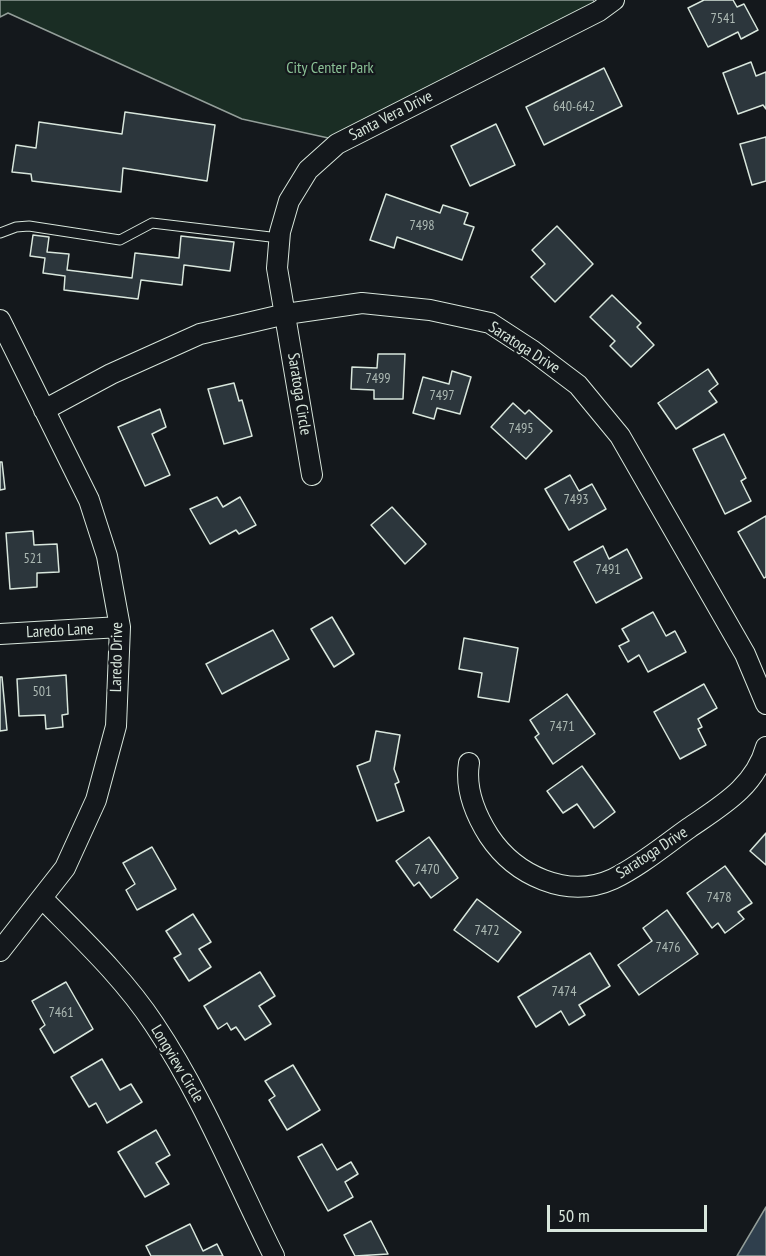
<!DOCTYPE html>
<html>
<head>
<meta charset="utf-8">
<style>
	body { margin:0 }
	#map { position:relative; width:766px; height:1256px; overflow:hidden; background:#14181c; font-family:"PT Sans Narrow",sans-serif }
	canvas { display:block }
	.scale { position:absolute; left:547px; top:1205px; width:160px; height:27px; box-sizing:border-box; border:3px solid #d8e6dc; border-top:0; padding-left:8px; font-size:18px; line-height:21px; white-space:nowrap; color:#d8e6dc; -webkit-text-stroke:4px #14181c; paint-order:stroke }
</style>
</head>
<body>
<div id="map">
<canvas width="766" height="1256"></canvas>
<div class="scale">50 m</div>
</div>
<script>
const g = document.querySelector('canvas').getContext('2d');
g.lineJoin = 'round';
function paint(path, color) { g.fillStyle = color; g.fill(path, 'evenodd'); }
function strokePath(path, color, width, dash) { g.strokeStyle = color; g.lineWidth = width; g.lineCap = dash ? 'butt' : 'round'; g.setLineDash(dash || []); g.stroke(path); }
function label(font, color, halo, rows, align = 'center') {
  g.font = font + ' "PT Sans Narrow",sans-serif'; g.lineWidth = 4.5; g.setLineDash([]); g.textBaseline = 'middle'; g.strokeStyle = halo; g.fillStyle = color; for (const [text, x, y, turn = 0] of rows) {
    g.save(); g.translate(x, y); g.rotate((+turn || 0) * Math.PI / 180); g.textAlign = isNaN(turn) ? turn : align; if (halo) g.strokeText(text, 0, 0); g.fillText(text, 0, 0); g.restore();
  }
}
const green = new Path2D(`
	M0,0H593L599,11L342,141L242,119L8,13L0,17Z`);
const water = new Path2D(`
	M766,1207V1256H737Z`);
const building = new Path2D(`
	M704,0H733L737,7L744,4L758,30L741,39L738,32L708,47L688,8Z
	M751,62L756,76L766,72V109L763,105L738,114L723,73Z
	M604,68L622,106L544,145L526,107Z
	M125,112L215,125L207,181L123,168L121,192L32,181L31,174L12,172L16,145L36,148L39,122L122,134Z
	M496,124L515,165L470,186L451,146Z
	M766,137V181L752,185L740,144Z
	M386,194L440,213L443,205L468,213L464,224L474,227L462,260L397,237L394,248L370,240Z
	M557,226L593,264L555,302L531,277L545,264L532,250Z
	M33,235L49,237L47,252L69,254L67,270L132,278L135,253L179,258L181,236L234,242L230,271L184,265L182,285L141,280L138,299L64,290L65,276L43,273L45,258L30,256Z
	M612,295L641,323L637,327L654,345L631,367L610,346L615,341L590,317Z
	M378,354H405L403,399H374V390L351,389L352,367L377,368Z
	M708,369L718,384L709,391L717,402L676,429L658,403Z
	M452,371L471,377L460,414L437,408L434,419L413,413L423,377L449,384Z
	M234,383L239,401L242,400L252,436L224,444L208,389Z
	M513,403L525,414L529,410L552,431L526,459L491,427Z
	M160,409L166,427L152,434L170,475L145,486L118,427Z
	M724,434L746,478L741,481L751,501L725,514L693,449Z
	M0,462H2L5,489L0,490Z
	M570,475L579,491L592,484L606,509L569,530L545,489Z
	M217,497L223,507L240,497L256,525L239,534L236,530L210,544L190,509Z
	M392,507L426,544L405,564L371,525Z
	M766,516V577L764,578L738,532Z
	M33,531L34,545L57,544L59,572L37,573V587L10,589L6,533Z
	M603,546L609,559L627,549L642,578L596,603L574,562Z
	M653,612L666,636L675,631L686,652L648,672L639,655L628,662L619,646L629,641L622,629Z
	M332,617L354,654L334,667L311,629Z
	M273,630L289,659L222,694L206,664Z
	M464,638L518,648L509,702L478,697L482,673L459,669Z
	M66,675L68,714L62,715L63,727L46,729L45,715L19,716L17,679Z
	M0,677H2L7,730L0,731Z
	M704,684L717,708L698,719L702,727L698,729L706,745L680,759L654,712Z
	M567,694L595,734L553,764L535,737L539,734L530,720Z
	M376,731L400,735L394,769L399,782L395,784L404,811L377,821L357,766L370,761Z
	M582,766L615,812L594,828L577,804L563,813L547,791Z
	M766,833V865L750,851Z
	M429,837L458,878L431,898L419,882L414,886L396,861Z
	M152,847L176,889L137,910L126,890L135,884L123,863Z
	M725,866L752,903L738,912L744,919L725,933L718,923L712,928L687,893Z
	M477,899L521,932L498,962L454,930Z
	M667,910L698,954L639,995L618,965L652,941L643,928Z
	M193,914L211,942L199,949L211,967L189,981L174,958L181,954L166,931Z
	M590,953L610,986L579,1005L585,1015L569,1025L561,1011L536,1027L518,997Z
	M260,972L275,996L259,1006L271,1024L245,1040L236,1027L231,1030L227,1023L218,1029L204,1006Z
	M66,982L93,1029L54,1053L40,1029L45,1025L32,1001Z
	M102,1059L120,1090L131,1084L142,1102L107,1123L96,1103L89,1107L71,1077Z
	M293,1065L320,1110L287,1130L269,1100L275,1096L265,1081Z
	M156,1130L170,1155L156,1163L169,1184L145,1197L118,1152Z
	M322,1144L337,1170L351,1162L358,1174L345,1182L353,1197L328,1211L298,1157Z
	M371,1221L388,1254L355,1256L344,1235Z
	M190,1224L203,1251L217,1244L223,1256H151L146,1246Z`);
const service = new Path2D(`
	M0,233L16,227L29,226L120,240L152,223L279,238`);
const minor = new Path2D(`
	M0,320L89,500L107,556L120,627L116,726L96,800L65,868L0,951
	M44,410L111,374L200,334L286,314L362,303L430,310L490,323L533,351L578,385L620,436L745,654L766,704
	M312,475L277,268L280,232L289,201L308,170L337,144L599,11L614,0
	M0,634L120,627
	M469,763C465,788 475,814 489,836C515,875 567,900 613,879C640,866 665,845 689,828C721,806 755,787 766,747
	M42,898C81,938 123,977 154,1024C203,1097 235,1178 274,1256`);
const numberNames = [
	["7541",723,19],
	["640-642",574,107],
	["7498",422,226],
	["7499",378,379],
	["7497",442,396],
	["7495",521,429],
	["7493",576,500],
	["521",33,559],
	["7491",608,570],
	["501",42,692],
	["7471",562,727],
	["7470",427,870],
	["7478",719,898],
	["7472",487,931],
	["7476",668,948],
	["7474",564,992],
	["7461",61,1013]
];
const parkNames = [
	["City Center Park",330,68]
];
const streetNames = [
	["Santa Vera Drive",391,116,-27],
	["Saratoga Drive",524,348,33],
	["Saratoga Circle",299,394,81],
	["Laredo Lane",60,631,-3],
	["Laredo Drive",117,657,-89],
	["Saratoga Drive",652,853,-33],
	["Longview Circle",177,1064,59]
];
paint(green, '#1a2d24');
strokePath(green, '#939e99', 1.5);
paint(water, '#2f3f4d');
strokePath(water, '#939e99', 1.5);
paint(building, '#2c363c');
strokePath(building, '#d8e6dc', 1.5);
strokePath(service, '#d8e6dc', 11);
strokePath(minor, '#d8e6dc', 22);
strokePath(service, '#14181c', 9);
strokePath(minor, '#14181c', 20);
label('14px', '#adbab4', null, numberNames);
label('16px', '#8ac095', '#14181c', parkNames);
label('16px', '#d8e6dc', '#14181c', streetNames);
</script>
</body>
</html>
